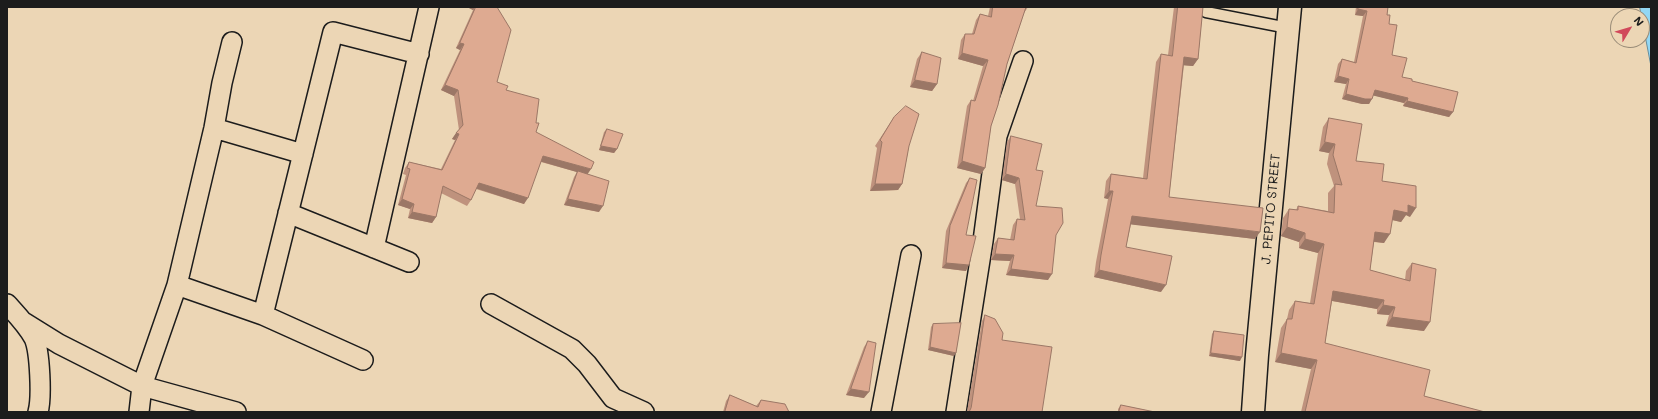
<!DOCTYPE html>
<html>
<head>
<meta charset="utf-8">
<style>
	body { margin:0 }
	#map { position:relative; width:1658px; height:419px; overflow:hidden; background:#ecd6b5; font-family:Mali,sans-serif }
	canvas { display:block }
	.frame { position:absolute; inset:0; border:8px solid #1c1c1c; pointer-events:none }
	.north { position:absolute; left:1610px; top:8px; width:40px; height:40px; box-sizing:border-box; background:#ecd6b5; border:1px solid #998c78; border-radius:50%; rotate:52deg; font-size:11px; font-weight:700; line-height:16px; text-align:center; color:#1c1c1c }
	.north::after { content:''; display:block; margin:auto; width:14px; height:18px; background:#d1495b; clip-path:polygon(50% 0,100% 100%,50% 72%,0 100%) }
</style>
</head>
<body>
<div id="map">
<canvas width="1658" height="419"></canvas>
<div class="frame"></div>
<div class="north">N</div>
</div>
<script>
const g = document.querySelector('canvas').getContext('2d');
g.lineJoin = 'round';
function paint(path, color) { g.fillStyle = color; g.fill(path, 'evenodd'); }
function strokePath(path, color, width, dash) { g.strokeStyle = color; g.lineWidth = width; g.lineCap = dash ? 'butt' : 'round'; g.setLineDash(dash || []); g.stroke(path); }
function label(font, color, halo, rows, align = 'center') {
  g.font = font + ' Mali,sans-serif'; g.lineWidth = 3; g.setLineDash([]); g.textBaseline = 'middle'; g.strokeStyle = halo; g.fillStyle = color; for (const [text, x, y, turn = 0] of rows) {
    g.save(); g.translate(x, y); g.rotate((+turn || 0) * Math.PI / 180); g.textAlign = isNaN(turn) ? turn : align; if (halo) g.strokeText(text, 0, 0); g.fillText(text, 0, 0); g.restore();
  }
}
const water = new Path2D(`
	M1640,7H1651V66Z`);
const lane = new Path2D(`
	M1206,12L1288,28`);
const street = new Path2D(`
	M214,128L303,154
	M288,213L409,262
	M374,248L429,7
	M177,285L263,315L363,360
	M7,304C17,315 27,325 34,338C40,351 42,398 38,412
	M491,304L572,349L587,364L613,398L644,412
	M263,315L333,32L419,54
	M22,321L59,344L142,386L236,412
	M139,412L142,386L177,285L214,128L222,83L232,42
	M881,412L911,255
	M956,412L983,241L997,136L1023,61`);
const secondary = new Path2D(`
	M1253,412L1257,355L1290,7`);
const wall = new Path2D(`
	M467,7H497V82L506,90L536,123V132L587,174L599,212L564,205L574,177L577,172L541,162L524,204L476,189L471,200L467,206L441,193L436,217L432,223L408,218L410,209L398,205L406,175L403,174L405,168L409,162L441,169L455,140L452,139L459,130L454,96L441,90L460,50L456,48L473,10Z
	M990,7H1028L1024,13L1007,64L991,126L985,168L981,174L957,168L967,106L971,100L973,101L983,66L958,59L961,40L965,34H972L976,20L980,14L988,16Z
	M1174,7H1203L1198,59L1193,66L1184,65L1169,197L1255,239L1131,224L1126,247L1161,292L1094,277L1096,262L1108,199L1104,198L1106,181L1111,174L1143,178L1156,62L1161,54L1168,55Z
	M1356,7H1388L1387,15L1392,55L1402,77L1412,81L1453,112L1449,117L1403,106L1404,103L1373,95L1369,104H1362L1342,99L1346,84L1334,82L1338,64L1342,59L1354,62L1363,16L1355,15Z
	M922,52L937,84L932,91L910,87L917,59Z
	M894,117L909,146L902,184L898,190L870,191L877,148L875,146Z
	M1329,118L1356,161L1382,181L1410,217L1406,215L1401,222L1392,220L1384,243L1374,242L1370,270L1405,280L1406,271L1412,263L1424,331L1386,326L1389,315L1377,314V309L1332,301L1325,343L1424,396L1485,412H1301L1311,369L1275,362L1281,328L1287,319L1289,310L1295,301L1310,303L1318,253L1299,248V242L1281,236L1283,218L1289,209L1296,210L1298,206L1328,211V193L1334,186L1327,164L1329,153L1319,151L1323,127Z
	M607,129L617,149L614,153L599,150L604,132Z
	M1011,136L1036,170V206L1056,235L1048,280L1006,275L1010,261L991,260L994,244L998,238L1010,240L1013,225L1017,219H1020L1015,184L1002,180L1007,142Z
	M970,178L966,235V271L942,268L946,231L966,183Z
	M985,315L1002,340L1042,412H967L982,321Z
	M933,324L954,356L928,350L931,327Z
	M1214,331L1240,361L1209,356L1212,334Z
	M868,341L864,398L846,395L864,347Z
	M730,395L756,406L761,400L789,412H723L726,401Z
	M1121,405L1155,412H1118V409Z`);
const shadedWall = new Path2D(`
	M467,7H475L473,10Z
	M1358,9L1367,11L1363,16L1355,15Z
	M460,43L464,44L460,50L456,48Z
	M962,53L988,60L983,66L958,59Z
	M1184,57L1198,59L1193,66L1179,65Z
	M1338,76L1349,79L1346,84L1334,82Z
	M915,80L937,84L932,91L910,87Z
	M445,85L458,90L454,96L441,90Z
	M1375,90L1408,98L1404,103L1371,95Z
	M1346,94L1372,99L1369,104H1362L1342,99Z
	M1407,101L1453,112L1449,117L1403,106Z
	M456,133L459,134L455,140L452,139Z
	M1325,142L1335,144L1329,153L1319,151Z
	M601,146L617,149L614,153L599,150Z
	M543,156L591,169L587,175L539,161Z
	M962,161L985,168L981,174L957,168Z
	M1006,174L1019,178L1015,184L1002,180Z
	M479,183L528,198L524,204L475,188Z
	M875,184H902L898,190L870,191Z
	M1109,191H1113L1108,199L1104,198Z
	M402,199L414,204L410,209L398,205Z
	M568,199L603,206L599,212L564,205Z
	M1408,205L1416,208L1410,217L1406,215L1401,222L1388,219L1394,210Z
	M412,212L436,217L432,223L408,218Z
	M1132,216L1260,232L1255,239L1127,224Z
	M1287,227L1305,233L1299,242L1281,236Z
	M1375,232L1390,234L1384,243L1369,241Z
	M1305,239L1324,244L1318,253L1299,248Z
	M995,254L1014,255L1010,261L991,260Z
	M946,263L969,265L966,271L942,268Z
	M1011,269L1052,274L1048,280L1006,275Z
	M1099,270L1166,285L1161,292L1094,277Z
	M1333,291L1384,300L1377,309L1327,300Z
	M1383,305L1395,307L1389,315L1377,314Z
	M1392,317L1430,322L1424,331L1386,326Z
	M930,347L956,353L954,356L928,350Z
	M1211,353L1242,357L1240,361L1209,356Z
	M1281,353L1317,360L1311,369L1275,362Z
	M851,389L869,392L864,398L846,395Z`);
const building = new Path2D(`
	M476,7H497L511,30L497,82L508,86L506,90L539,99L536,123H539L536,132L594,162L591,169L543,156L528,198L479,183L471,200L443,186L436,217L412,212L414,204L402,199L410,169L407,168L409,162L442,170L459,134L456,133L463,125L458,90L445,85L464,44L460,43Z
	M993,7H1026L1007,64L998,105L991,126L985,168L962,161L971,100L975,101L988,60L962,53L965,34H974L980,14L991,17Z
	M1178,7H1203L1198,59L1184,57L1169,197L1263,208L1260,232L1132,216L1126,247L1172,256L1166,285L1099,270L1101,255L1113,191H1109L1111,174L1147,179L1161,54L1172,56Z
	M1359,7H1388L1387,15H1390L1389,24L1397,25L1392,55L1407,58L1402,77L1412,79V81L1458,92L1453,112L1407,101L1408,98L1375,90L1372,99H1365L1346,94L1349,79L1338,76L1342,59L1356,63L1367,11L1358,9Z
	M922,52L941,58L937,84L915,80Z
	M906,106L919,114L909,146L902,184H875L882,142L880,140L894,117Z
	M1329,118L1362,124L1356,161L1384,164L1382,181L1416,186V208L1408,205V213L1394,210L1390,234L1375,232L1370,270L1410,281L1412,263L1436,269L1430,322L1392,317L1395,307L1383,305L1384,300L1333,291L1325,343L1430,370L1424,396L1485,412H1305L1317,360L1281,353L1287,319H1292L1295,301L1314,304L1324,244L1305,239V233L1287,227L1289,209L1298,210V206L1334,213L1335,184L1342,185L1333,155L1335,144L1325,142Z
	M607,129L623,134L617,149L601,146Z
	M1011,136L1042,144L1036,170L1043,171L1036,206L1062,208L1063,223L1056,235L1052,274L1011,269L1014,255L995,254L998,238L1014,240L1017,219L1025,220L1019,178L1006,174Z
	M578,171L609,181L603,206L568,199Z
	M970,178L977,180L966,235L976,236L969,265L946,263L950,226Z
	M985,315L995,319L1003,333L1002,340L1052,347L1042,412H969L971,408Z
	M961,323L956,353L930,347L933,324Z
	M1214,331L1244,335L1242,357L1211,353Z
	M868,341L876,343L869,392L851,389Z
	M730,395L758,407L761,400L785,404L789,412H725Z
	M1121,405L1155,412H1119Z`);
const streetNames = [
	["J. PEPITO STREET",1271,209,-85]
];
paint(water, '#92d7f4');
strokePath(water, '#638c9e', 1);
strokePath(lane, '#1c1c1c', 13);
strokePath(street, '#1c1c1c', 22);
strokePath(secondary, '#1c1c1c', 25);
strokePath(lane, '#ecd6b5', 10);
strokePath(street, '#ecd6b5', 19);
strokePath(secondary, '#ecd6b5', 22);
paint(wall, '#bf927d');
paint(shadedWall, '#9b7766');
paint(building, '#deaa91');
strokePath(building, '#9b7766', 1);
label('13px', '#1c1c1c', '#ecd6b5', streetNames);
</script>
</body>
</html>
